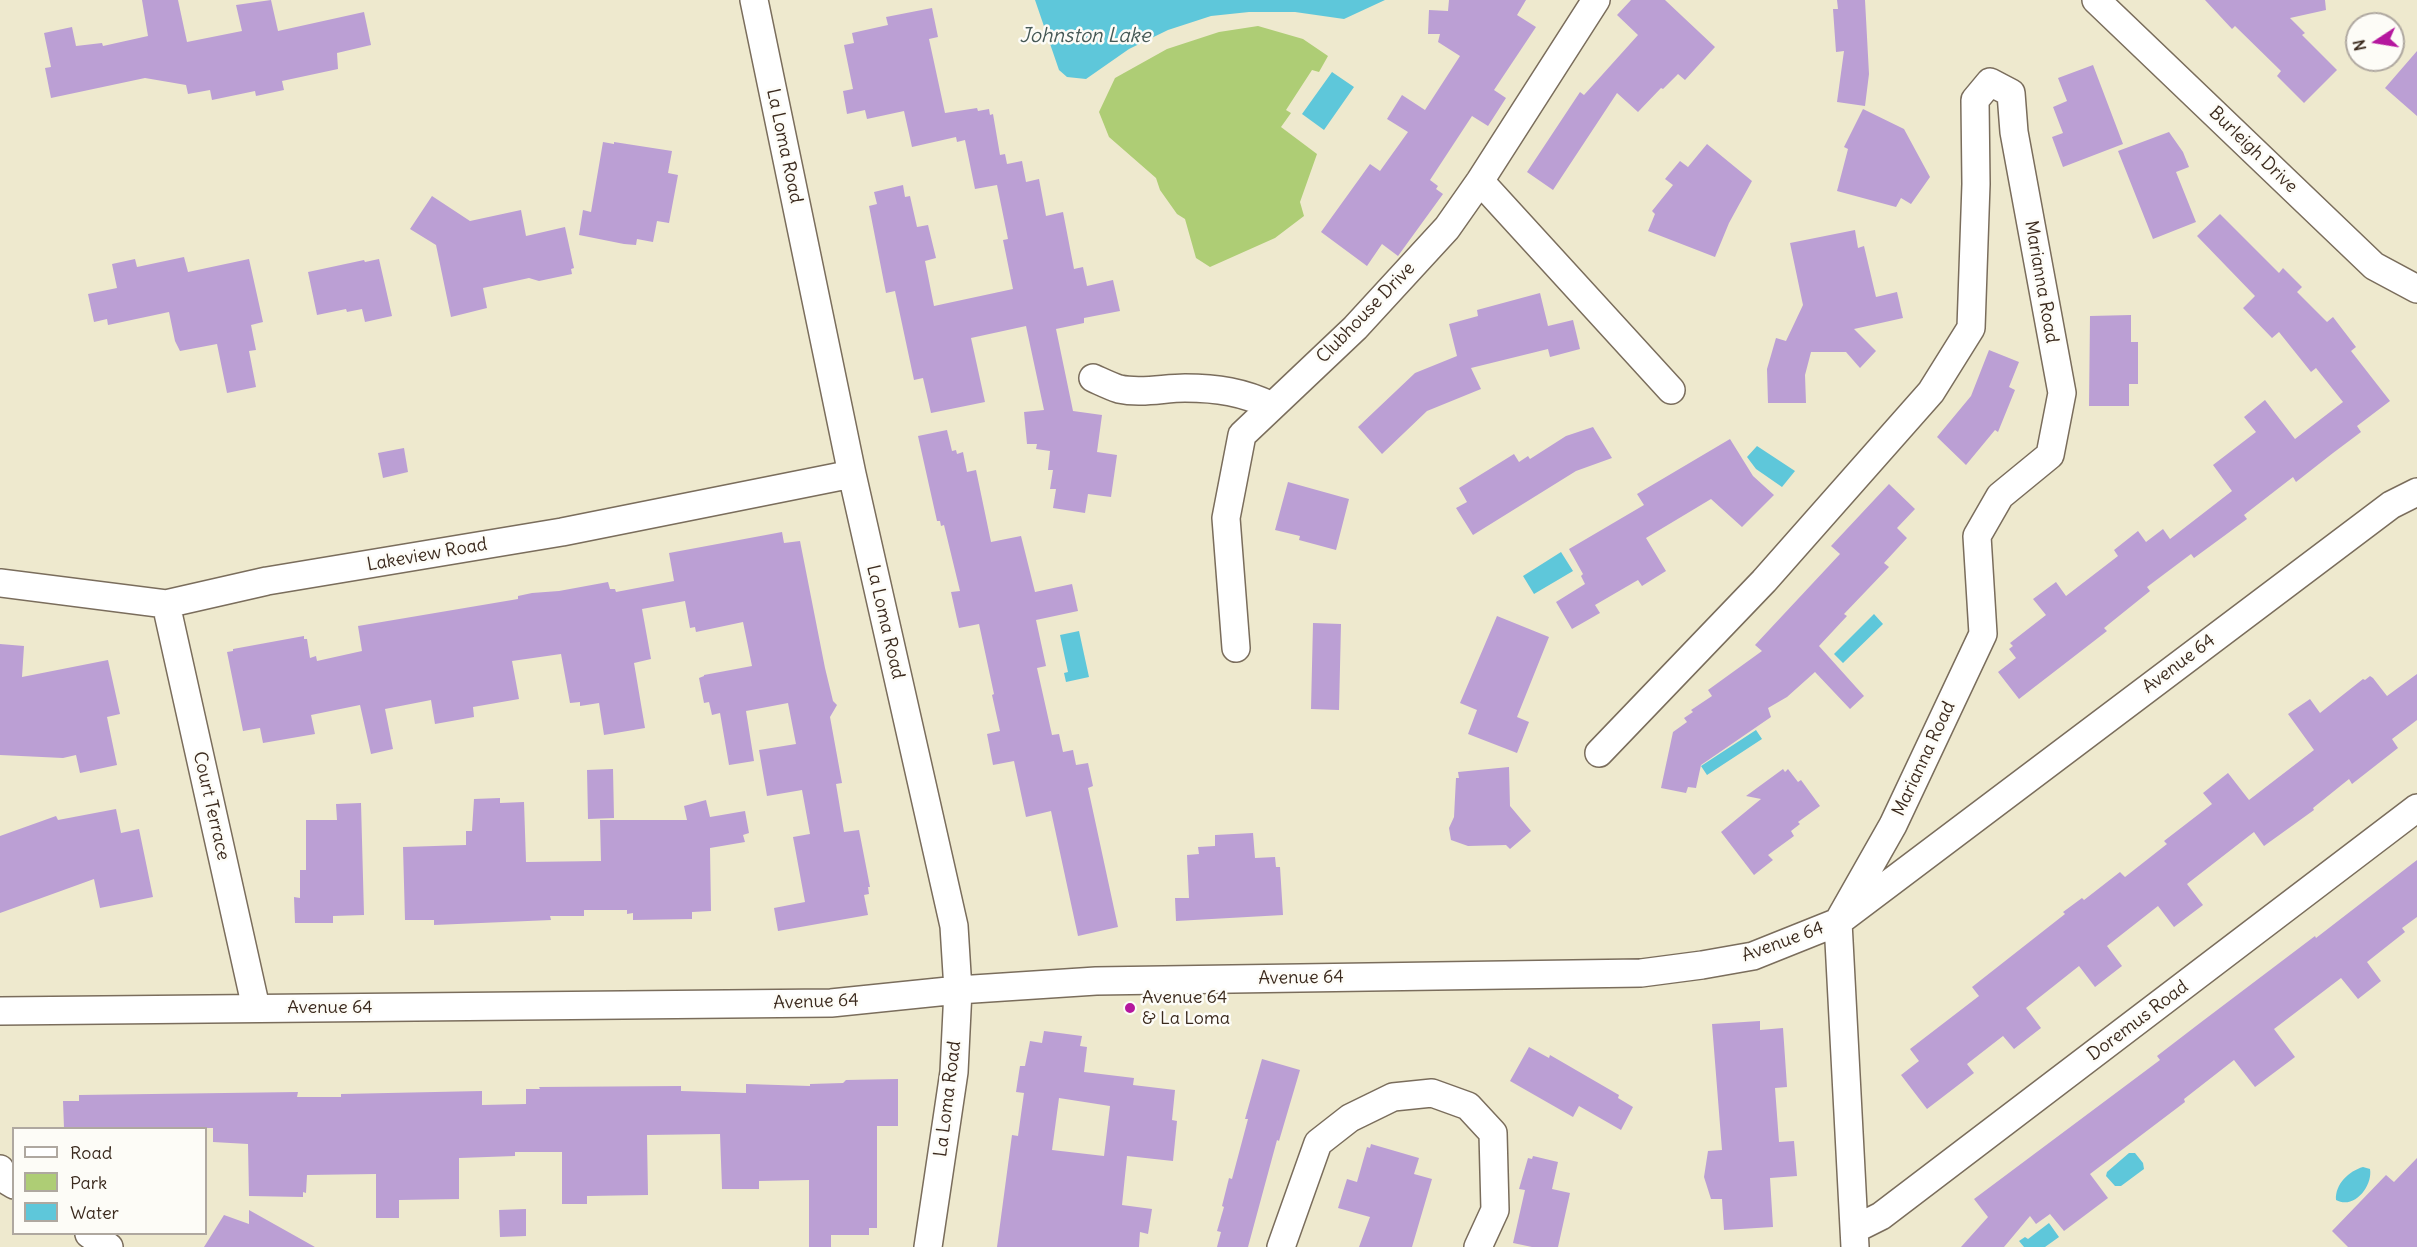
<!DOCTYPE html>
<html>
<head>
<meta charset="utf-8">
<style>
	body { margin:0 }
	#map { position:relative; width:2417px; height:1247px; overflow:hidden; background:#eee9ce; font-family:Delius,sans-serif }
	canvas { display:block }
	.legend { position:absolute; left:12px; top:1127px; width:195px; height:108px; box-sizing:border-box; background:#fdfcf7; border:2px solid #afa8a0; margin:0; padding:8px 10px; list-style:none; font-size:18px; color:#3b2a1e }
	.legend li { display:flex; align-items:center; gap:12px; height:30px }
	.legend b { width:30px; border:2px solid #afa8a0 }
	.north { position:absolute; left:2345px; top:12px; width:60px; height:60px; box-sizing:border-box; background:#fdfcf7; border:2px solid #afa8a0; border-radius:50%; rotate:258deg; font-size:16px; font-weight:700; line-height:24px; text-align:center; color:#3b2a1e }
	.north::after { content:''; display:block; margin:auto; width:21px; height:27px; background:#b5179e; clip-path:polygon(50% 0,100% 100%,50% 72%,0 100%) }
</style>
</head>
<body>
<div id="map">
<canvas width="2417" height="1247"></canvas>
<ul class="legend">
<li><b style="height:8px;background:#fff"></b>Road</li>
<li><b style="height:16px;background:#aecd75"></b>Park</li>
<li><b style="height:16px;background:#5ec7da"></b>Water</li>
</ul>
<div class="north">N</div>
</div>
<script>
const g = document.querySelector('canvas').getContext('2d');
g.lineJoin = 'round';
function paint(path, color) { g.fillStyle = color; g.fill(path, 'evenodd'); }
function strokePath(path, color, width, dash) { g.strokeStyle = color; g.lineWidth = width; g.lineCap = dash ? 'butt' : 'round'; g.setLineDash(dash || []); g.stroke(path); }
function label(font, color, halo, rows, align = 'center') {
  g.font = font + ' Delius,sans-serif'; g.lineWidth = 5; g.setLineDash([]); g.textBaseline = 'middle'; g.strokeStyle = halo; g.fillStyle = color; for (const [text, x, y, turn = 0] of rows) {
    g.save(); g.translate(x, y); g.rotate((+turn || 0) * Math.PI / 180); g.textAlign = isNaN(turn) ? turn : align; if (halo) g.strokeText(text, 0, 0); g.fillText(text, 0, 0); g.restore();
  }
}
const green = new Path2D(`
	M1258,26L1303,39L1328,56L1319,72L1312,70L1286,110L1291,113L1281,127L1317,154L1300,202L1304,216L1275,238L1210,267L1196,258L1185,219L1177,214L1160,190L1156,178L1109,137L1099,112L1115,78L1167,49L1219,32Z`);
const water = new Path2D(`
	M1035,0H1385L1344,19L1295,12H1249L1211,16L1168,30L1129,49L1086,79L1067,77L1059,70Z
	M1332,72L1354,87L1324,130L1302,114Z
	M1757,446L1795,471L1782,487L1756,469L1747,457Z
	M1561,552L1573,571L1534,594L1523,576Z
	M1874,614L1883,624L1843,663L1834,654Z
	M1079,631L1089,677L1066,682L1064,673L1068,672L1060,635Z
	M1756,730L1762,739L1707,775L1701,766Z
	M2129,1153H2135L2143,1163L2144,1169L2121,1186H2115L2106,1176L2107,1172Z
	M2363,1167L2370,1169C2373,1186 2354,1210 2336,1200C2335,1184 2349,1171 2363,1167Z
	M2049,1223L2059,1237L2045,1247H2024L2019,1241L2025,1237L2028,1239Z`);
const building = new Path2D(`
	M142,0H178L187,42L242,31L236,5L271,0L278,31L364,12L371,45L337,53L338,69L282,81L284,90L256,96L255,91L212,100L210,90L188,94L186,85L145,78L51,98L45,68L51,67L44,33L72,27L76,46L102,43L103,46L148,36Z
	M1449,0H1526L1517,15L1536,27L1494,90L1506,98L1488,126L1472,116L1430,180L1438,186L1436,189L1443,194L1398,256L1382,244L1367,266L1321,232L1370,164L1380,171L1408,132L1387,119L1402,95L1425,110L1460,56L1438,42L1440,34H1428L1429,10L1448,11Z
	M1631,0H1665L1715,47L1685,80L1678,74L1663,89L1661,88L1638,112L1617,93L1553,190L1527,172L1580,92L1584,95L1638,35L1617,15Z
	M1837,0H1865L1869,74L1865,106L1837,102L1844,51L1836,52L1833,9H1838Z
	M2205,0H2325L2326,10L2290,18L2305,33L2302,35L2337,70L2304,103L2277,76L2281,71L2235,26L2232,29Z
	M932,8L938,37L929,39L945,113L977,108L978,111L989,109L990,115L993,114L1000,155L1005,154L1007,164L1022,161L1026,182L1039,179L1046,216L1063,212L1074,269L1083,267L1087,286L1113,280L1120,311L1084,318V323L1056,329L1073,411L1102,415L1097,452L1117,455L1111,497L1088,494L1085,513L1053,508L1056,489H1050L1053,470H1048L1050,451L1036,449L1037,444H1027L1024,412L1044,410L1026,326L971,338L985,402L931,413L923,378L914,380L895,291L886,293L869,206L877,204L874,192L903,185L905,197L910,196L917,227L928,225L936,258L925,261L934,306L1013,289L1003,240L1008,239L997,185L975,189L965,140L957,142L956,137L912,147L904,111L867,119L865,110L847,114L843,91L853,89L844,45L854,43L852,33L888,25L886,17Z
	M2417,51V116L2385,88Z
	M2093,65L2123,144L2063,167L2052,137L2063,133L2053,107L2067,101L2058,78Z
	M1863,109L1904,129L1930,177L1911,204L1901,198L1896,207L1837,191L1848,149L1844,147Z
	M2169,132L2183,152L2189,167L2176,172L2196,222L2153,239L2118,151Z
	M603,142L614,144V142L672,151L668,173L678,175L669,223L657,221L653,242L637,239L636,245L624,244L579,235L583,210L591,212Z
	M1707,144L1752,181L1729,223L1715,257L1648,231L1655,214L1652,211L1673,185L1665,179L1680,161L1688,167Z
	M432,196L470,221L521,210L526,236L565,227L574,268L571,269L572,274L539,281L529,278L483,288L487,308L451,317L436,245L410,229Z
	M2220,214L2279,273L2283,268L2302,287L2297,292L2327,322L2333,317L2356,347L2351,351L2390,401L2357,426L2361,432L2333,453L2296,482L2293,477L2244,515L2247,519L2224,536L2194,558L2191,554L2147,587L2150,591L2104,628L2107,631L2019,699L1998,672L2016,658L2009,649L2013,646L2010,643L2046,615L2033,599L2056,582L2066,596L2118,556L2114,550L2138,531L2146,542L2163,529L2170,539L2232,491L2213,465L2256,432L2244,417L2265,400L2295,439L2343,402L2316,368L2311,372L2279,332L2272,338L2243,308L2255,296L2197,236Z
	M1855,230L1858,248L1864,246L1876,297L1897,292L1903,318L1854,329L1876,351L1860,368L1846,352H1811L1805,375L1806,403H1768L1767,369L1776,338L1786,341L1803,305L1790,243Z
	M184,257L188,272L249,259L263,322L251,325L256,350L249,351L256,387L227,393L217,344L180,351L175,341L169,312L108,325L107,319L94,322L88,294L117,288L112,264L135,259L137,267Z
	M379,259L392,316L365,322L362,309L347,312L346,309L317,315L308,272L364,260L365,262Z
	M1540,293L1548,326L1573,320L1580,349L1550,357L1548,349L1471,368L1481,389L1427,411L1382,454L1358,427L1415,373L1457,356L1449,324L1478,316L1477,310Z
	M2131,315V342H2138V384H2129V406H2089L2090,316Z
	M1989,350L2019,362L2009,387L2015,390L1998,432L1995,430L1966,465L1937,437L1971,396Z
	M1593,427L1612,458L1576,471L1473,535L1456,508L1467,502L1459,488L1514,454L1519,462L1528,456L1530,459L1566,436Z
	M947,430L952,451L956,450L957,454L963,452L967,472L976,470L991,542L1021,536L1035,592L1072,584L1078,611L1036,620L1046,666L1037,668L1052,735L1059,734L1063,752L1073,750L1076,765L1088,763L1093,786L1088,788L1118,927L1078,936L1051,811L1026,817L1014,761L993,765L987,734L1000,731L992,695L994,694L979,624L959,628L951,592L960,591L944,525L941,526L940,521H937L918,436Z
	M1730,439L1753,476L1774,495L1742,527L1711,499L1646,538L1666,571L1642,586L1638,580L1595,605L1600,613L1572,629L1556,602L1585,584L1581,576L1583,574L1569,549L1644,505L1637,494Z
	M404,448L408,472L383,478L378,453Z
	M1288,482L1349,499L1336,550L1299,540L1300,536L1275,530Z
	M1889,484L1915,509L1897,528L1907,538L1884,563L1889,567L1844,614L1847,616L1819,646L1864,696L1850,709L1815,672L1787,697L1768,708L1771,717L1701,765L1696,788L1688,787L1686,793L1661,788L1673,732L1687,722L1684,718L1693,712L1691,710L1712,696L1708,690L1762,651L1755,645L1840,554L1831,546Z
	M782,532L784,543L800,541L825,668L833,701L837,705L830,717L842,783L836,784L844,832L859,830L870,887H868L869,894L864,895L868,915L778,931L774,908L805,902L793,837L810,834L802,790L767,796L759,750L796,744L788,703L746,711L754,761L729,765L720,713L712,715L709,702L704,703L699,678L704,676V675L752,666L743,622L696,632L695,627L690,628L685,601L642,609L651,659L634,663L645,728L604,735L599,703L580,706V702L570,703L561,654L512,661L519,699L473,707L474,717L435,724L431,700L385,709L393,749L371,754L360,705L311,715L315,734L263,743L260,728L243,731L227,652L233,651V649L304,636V639H307L310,658L316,656L317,661L362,651L358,626L518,599V596L532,593L559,591L608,582L610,589H615L616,592L674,581L669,553Z
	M1497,616L1549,637L1517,717L1529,722L1517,753L1468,734L1477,710L1460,703Z
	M1313,623L1341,624L1339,710L1311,709Z
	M0,644L24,646L22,677L108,660L120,714L107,717L117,765L80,773L76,755L63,758L0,755Z
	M2417,674V720L2392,739L2398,748L2352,784L2349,779L2313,808L2314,810L2264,846L2254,832L2187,884L2203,905L2174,927L2158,906L2107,946L2122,966L2095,987L2079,966L2026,1008L2041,1028L2014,1049L2003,1036L1967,1064L1974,1073L1927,1109L1901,1075L1919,1061L1910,1049L1979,996L1972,987L2065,914L2063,912L2082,898L2084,900L2120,872L2125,877L2167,844L2164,841L2212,804L2203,793L2228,773L2249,800L2314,750L2288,714L2310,699L2320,713L2363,679L2365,680L2370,676L2373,678L2387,696Z
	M1509,767L1510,806L1531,831L1510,849L1506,845L1468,846L1451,840L1449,828L1454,817L1456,778H1459L1458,772Z
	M613,769L614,818L588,819L587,770Z
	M1783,769L1785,772L1788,769L1798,782L1801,780L1820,806L1798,822L1800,824L1791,831L1794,836L1768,855L1773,860L1754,875L1721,832L1761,799L1746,796Z
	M500,798V803L524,802L526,862L601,861L600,820H687L684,806L706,800L710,817L745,811L749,833L743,835L745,842L710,848L711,911L692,912V919L633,920V913L627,914V910H584V916H550L551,920L434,925V920H405L403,847L466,845V831H472L474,799Z
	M361,803L364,915L333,916V923H295L294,897L300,898V870H306V820H337L336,804Z
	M116,809L121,833L139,829L153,897L100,908L94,879L0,913V836L56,816L58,820Z
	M1253,833L1255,858L1275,857L1276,867H1280L1283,915L1176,921L1175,898H1189L1187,855L1199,854L1198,847L1215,846V835Z
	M2417,860V917L2402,928L2405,932L2367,962L2381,981L2358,999L2341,978L2274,1029L2295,1057L2255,1087L2234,1060L2184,1099L2185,1102L2090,1174L2108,1198L2064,1231L2050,1214L2036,1224L2030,1216L2004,1247H1961L1988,1217L1974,1199L2160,1060L2157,1056L2200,1023L2315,936L2316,938Z
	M1760,1021V1030L1783,1028L1787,1087L1775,1088L1779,1142L1794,1141L1797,1176L1770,1178L1773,1227L1724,1230L1722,1199H1711L1704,1177L1708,1151L1722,1150L1712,1024Z
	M1044,1031L1082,1036L1080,1046L1087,1047L1084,1072L1134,1078L1133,1085L1175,1090L1172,1120L1177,1121L1173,1161L1127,1156L1122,1205L1152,1209L1148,1234L1140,1232L1139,1247H997L1012,1135L1018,1136L1024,1093L1016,1092L1020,1066H1025L1030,1041L1042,1043ZM1059,1098L1110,1106L1104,1156L1052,1150Z
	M1529,1047L1549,1058L1550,1055L1619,1095L1618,1098L1633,1107L1621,1130L1579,1106L1573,1117L1510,1081Z
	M1262,1059L1300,1070L1279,1141L1277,1140L1248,1247H1217L1221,1232L1217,1231L1224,1207L1222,1206L1229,1178L1232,1179L1248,1119H1245Z
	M898,1079V1126H877V1228H869V1235H831V1247H809V1180L759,1181V1189H722L720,1134L647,1135L648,1195L587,1196V1204H562V1152H515V1156L459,1158V1199L399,1200V1218H376V1174L307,1175L306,1193L303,1192V1197L249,1196L248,1144L213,1142V1128H64L63,1101H79V1095L298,1092L297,1097H341V1094L482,1091V1105L526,1104V1089H540L539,1087L681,1086V1091L746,1093V1084L810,1086V1084L843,1083L846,1080Z
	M1371,1144L1419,1158L1414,1174L1432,1179L1412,1247H1359L1370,1217L1338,1208L1347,1179L1357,1182L1367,1147L1370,1148Z
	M1533,1156L1558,1162L1552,1189L1570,1193L1558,1247H1532L1513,1243L1525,1190L1519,1189L1528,1158L1532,1159Z
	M2417,1158V1247H2348L2332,1231L2386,1175L2394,1182Z
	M526,1209V1236L500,1237L499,1210Z
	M249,1210L315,1247H204L224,1215L249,1224Z`);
const minor = new Path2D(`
	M754,0L852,474L954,926L958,990L954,1072L928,1247
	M2096,0L2374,266L2417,289
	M1480,181L1671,390
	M1093,378C1102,382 1110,386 1119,389C1141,394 1164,388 1185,388C1217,388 1243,392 1272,406
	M0,583L166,604L267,581L562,532L852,474
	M166,604L256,1008
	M1236,648L1226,518L1242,435L1355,328L1447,228L1480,181L1596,0
	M1599,753L1764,581L1931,392L1971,328L1976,184L1975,100L1990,82L2011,93L2014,132L2062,393L2050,455L2000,496L1977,536L1983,634L1893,825L1838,922L1855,1247
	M0,1011L831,1003L958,990L1096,981L1641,973L1702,965L1753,956L1838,922L2391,505L2417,492
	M0,1169L4,1179L14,1185
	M1855,1229L1881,1216L2417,808
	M89,1234L109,1247
	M1281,1247L1318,1143L1350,1118L1393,1097L1432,1093L1468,1106L1493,1133L1495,1210L1478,1247`);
const markers = [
	[1130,1008,6,"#b5179e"]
];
const streetNames = [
	["La Loma Road",784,146,78],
	["Burleigh Drive",2253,150,44],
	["Marianna Road",2041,282,80],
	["Clubhouse Drive",1366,313,-46],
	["Lakeview Road",427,555,-10],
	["La Loma Road",885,622,77],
	["Avenue 64",2179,664,-37],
	["Marianna Road",1924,759,-65],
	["Court Terrace",211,806,77],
	["Avenue 64",1783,942,-20],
	["Avenue 64",1301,978,-1],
	["Avenue 64",816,1002,-2],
	["Avenue 64",330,1008],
	["Doremus Road",2138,1021,-37],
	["La Loma Road",948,1099,-83]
];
const poiNames = [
	["Avenue 64",1142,998],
	["& La Loma",1142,1019]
];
const waterNames = [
	["Johnston Lake",1085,36]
];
paint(green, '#aecd75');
paint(water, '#5ec7da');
paint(building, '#bb9fd4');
strokePath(minor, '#7a6d5c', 30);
strokePath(minor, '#fff', 27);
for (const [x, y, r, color] of markers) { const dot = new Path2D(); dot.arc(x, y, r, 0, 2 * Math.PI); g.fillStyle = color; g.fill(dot); strokePath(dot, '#fdfcf7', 2); }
label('18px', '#3b2a1e', '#fdfcf7', streetNames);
label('18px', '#3b2a1e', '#fdfcf7', poiNames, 'left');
label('italic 20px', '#465956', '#fdfcf7', waterNames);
</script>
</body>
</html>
